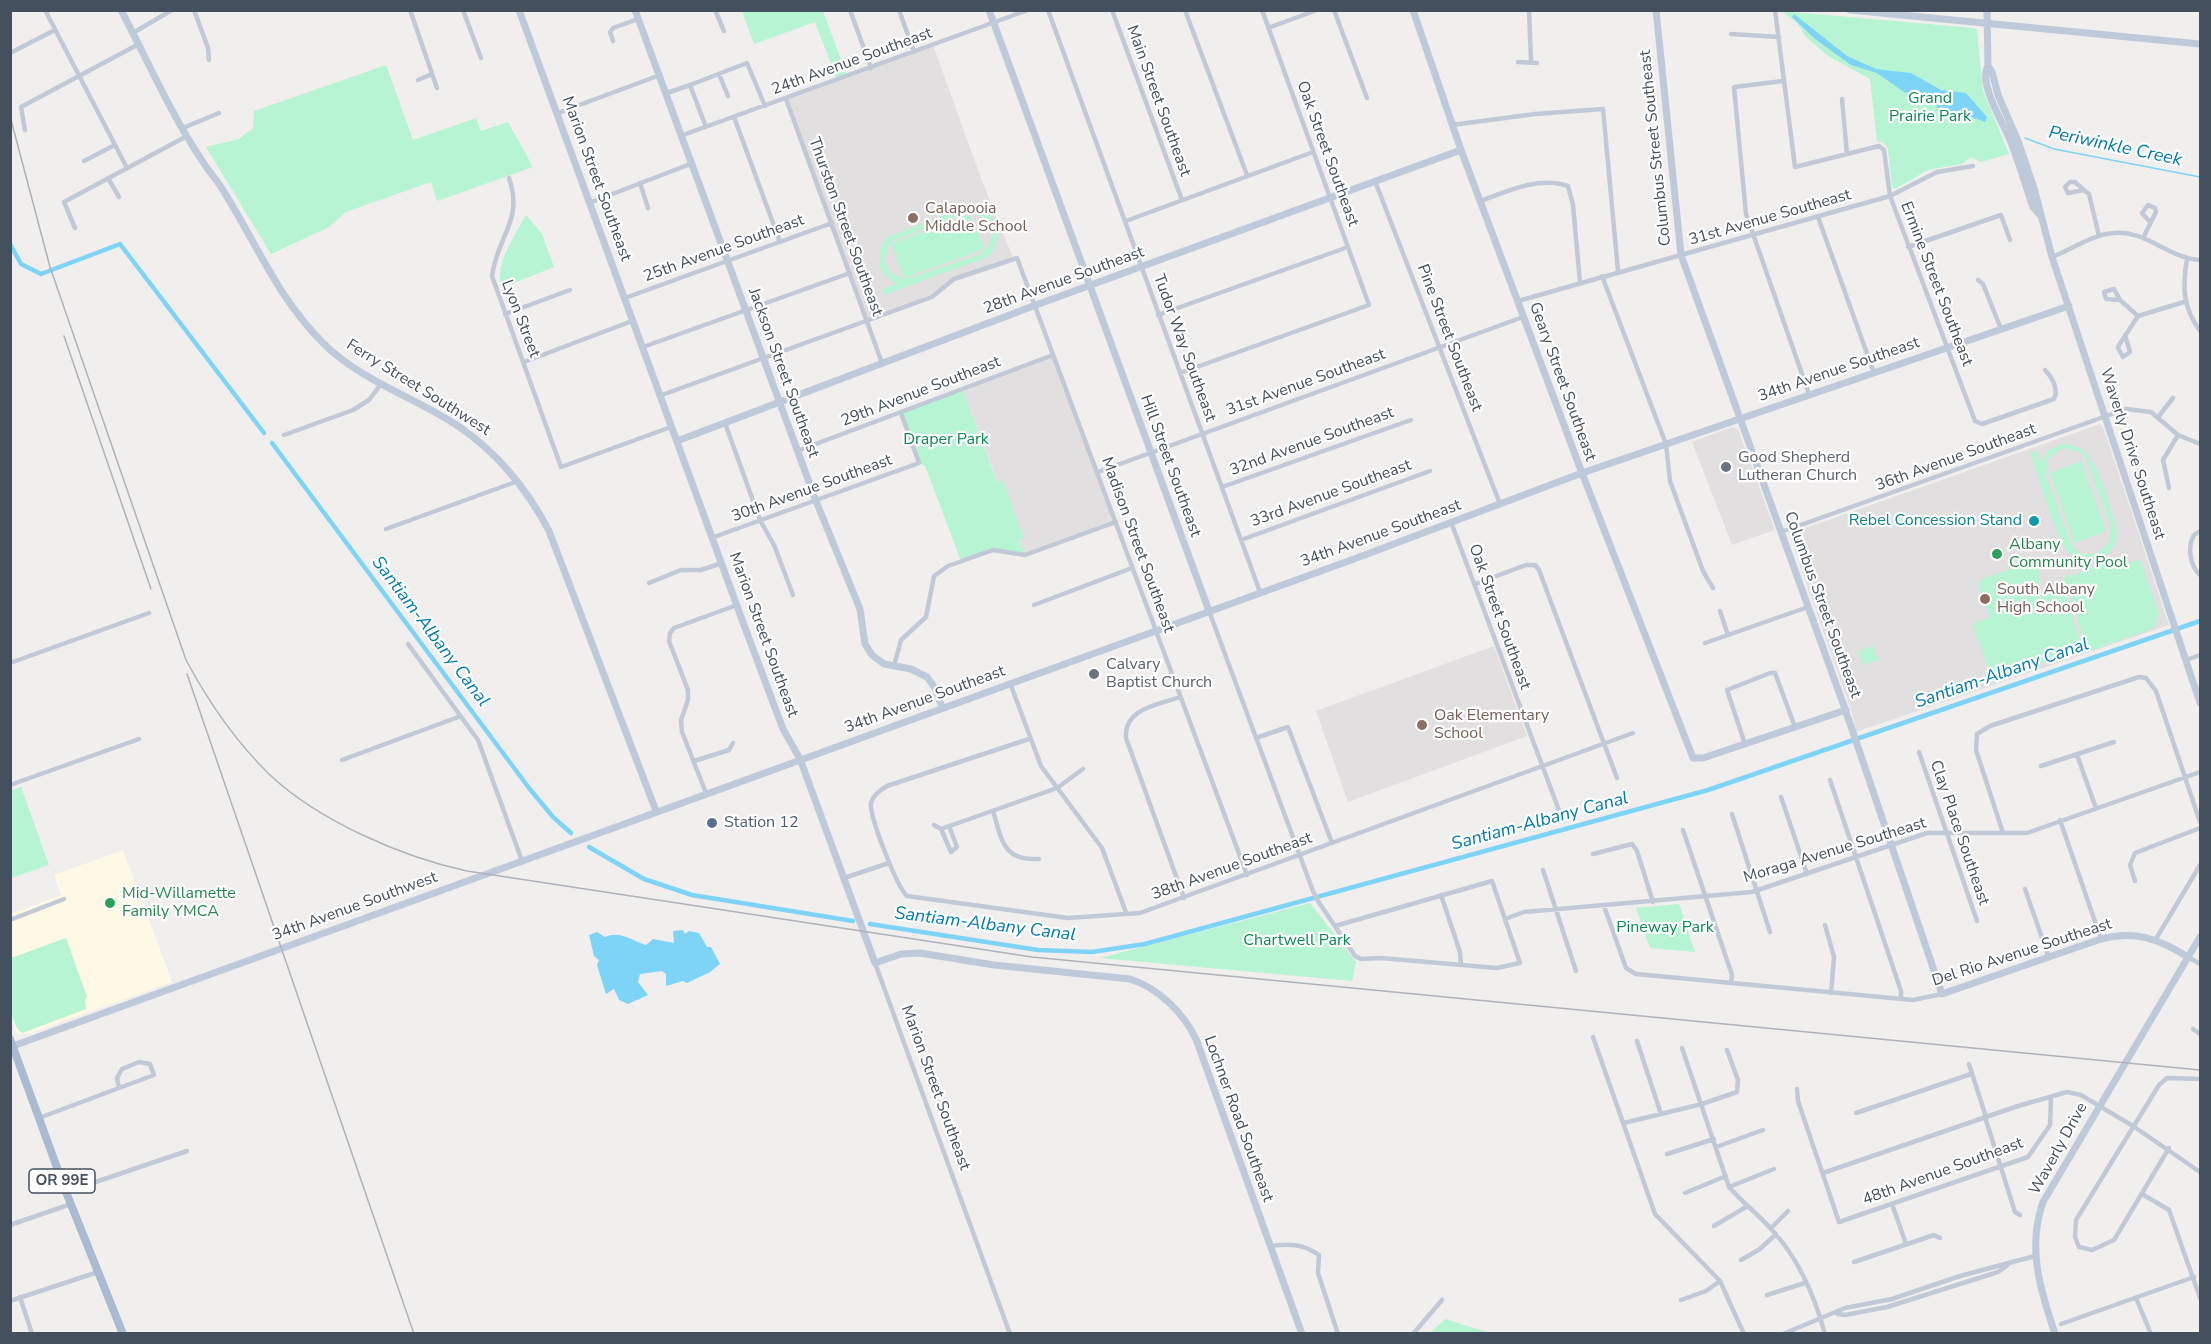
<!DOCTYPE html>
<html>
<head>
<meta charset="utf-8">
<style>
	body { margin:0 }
	#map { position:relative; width:2211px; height:1344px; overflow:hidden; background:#f1eeee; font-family:"Nunito Sans",sans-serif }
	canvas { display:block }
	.frame { position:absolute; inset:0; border:12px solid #44505e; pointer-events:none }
</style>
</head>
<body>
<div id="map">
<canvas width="2211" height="1344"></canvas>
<div class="frame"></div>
</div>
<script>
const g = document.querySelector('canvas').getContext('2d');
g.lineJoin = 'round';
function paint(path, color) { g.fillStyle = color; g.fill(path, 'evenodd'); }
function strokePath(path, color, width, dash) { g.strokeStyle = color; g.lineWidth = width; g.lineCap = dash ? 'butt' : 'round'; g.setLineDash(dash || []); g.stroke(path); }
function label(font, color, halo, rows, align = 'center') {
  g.font = font + ' "Nunito Sans",sans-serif'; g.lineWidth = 4.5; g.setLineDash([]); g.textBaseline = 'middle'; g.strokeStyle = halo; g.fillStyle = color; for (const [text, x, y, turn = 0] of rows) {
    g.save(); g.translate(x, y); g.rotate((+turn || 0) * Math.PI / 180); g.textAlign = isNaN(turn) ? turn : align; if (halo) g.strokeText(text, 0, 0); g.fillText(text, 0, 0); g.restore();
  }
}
const commercial = new Path2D(`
	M123,850L172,982L31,1033L17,1034L11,1015V914L61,895L54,875Z`);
const education = new Path2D(`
	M933,45L981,178L1013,258L954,279L937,294L867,321L786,99Z
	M1053,355L1116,522L1025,555L963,390Z
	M2100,424L2104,430L2169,625L1856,732L1852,713L1789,534Z
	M1732,427L1738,429L1775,530L1732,545L1692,442Z
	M1494,646L1527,736L1348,802L1316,711Z`);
const green = new Path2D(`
	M742,11H823L847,76L837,80L815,22L754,44Z
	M1781,11L1974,28L1977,30L1983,91L2009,154L1981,162L1971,157L1962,164L1928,170L1895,189L1892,187L1888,149L1884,143L1877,141L1870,79L1828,56L1806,37L1797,23Z
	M386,65L413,140L476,118L481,131L508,122L533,167L437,201L431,182L346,212L329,227L271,254L206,147L239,139L253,128L254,111Z
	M965,207C996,206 1009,233 988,257L884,295L882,289L896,284C877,274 874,254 887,237ZM970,212L986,219L993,232L989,246L981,254L906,279L890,273L884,258L891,241Z
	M526,215L542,234L554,267L502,288C493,266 516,234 526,215Z
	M970,215L985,249L904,278L891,243Z
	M963,390L997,482L1003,480L1024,538L1019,540L1025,555L993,550L961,561L925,466L919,463L901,413Z
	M2062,444C2097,441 2107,499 2116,525C2124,554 2087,577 2068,552C2055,535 2038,475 2030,452L2036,450L2040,462L2049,450ZM2063,448L2078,451L2086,459L2111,526L2110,541L2097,554H2082L2073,547L2046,477L2048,459Z
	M2081,461L2106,531L2075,543L2050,473Z
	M2039,559L2040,592L2058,587L2063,589L2083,650L2052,652L2055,658L1998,679L1992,677L1972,624L1990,617L1978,586L1982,579Z
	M2138,560L2141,561L2159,614L2154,628L2087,652L2070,595L2066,592L2069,591L2062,582L2066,575H2077V573L2110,561L2113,567Z
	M1873,646L1878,660L1863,665L1858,651Z
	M21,787L49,865L11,878V791Z
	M1310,903L1356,962L1352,981L1100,958Z
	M1679,904L1695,952L1650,948L1636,908Z
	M66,938L87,997L85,999L86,1009L22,1033C5,1021 10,977 11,958Z
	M1445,1319L1490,1333H1430Z`);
const water = new Path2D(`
	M1794,14L1847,56L1876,69L1911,73L1941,90L1966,93L1987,117L1985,122L1966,115L1950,117L1931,102L1904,92L1877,73L1851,65L1815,39L1792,17Z
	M683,930L685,934L689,931L699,933L707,947H711L720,964L710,972L687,983L683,981L666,986V974L662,971L640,974L638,982L648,995L628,1004L619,1000L614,989L606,994L597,965L599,960L594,956L589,935L597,932L605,937C620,930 633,941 646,945L653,939L674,943L673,931Z`);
const stream = new Path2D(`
	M2025,138L2054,149L2200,177`);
const canal = new Path2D(`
	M10,244L21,264L41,274L120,244L264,433
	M272,443L529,788L553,817L571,833
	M589,847L644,879L692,895L853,921
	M870,924L1038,950L1092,952L1145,944L1708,790L2200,621`);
const street = new Path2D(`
	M45,10L127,168
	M194,10L208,48L209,60
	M410,10L437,88
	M463,10L481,58
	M715,10L724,31
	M850,10L871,68
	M899,10L914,52
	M1048,10L1260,592
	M1112,10L1182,200
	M1185,10L1247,175
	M1334,10L1367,98
	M1529,10L1531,61
	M1775,10L1795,167L1879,146L1884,150L1890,196L1975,421L1982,424L2054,399C2059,389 2052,377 2045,370
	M1268,28L1317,10
	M133,33L172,10
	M1731,34L1779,37
	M613,41L610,32L613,28L638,19
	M10,53L55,30
	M1518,62L1537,63
	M719,74L728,96
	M418,80L432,74
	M1783,81L1734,87L1746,214L1809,394
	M667,93L690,85
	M786,99L882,363
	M1842,99L1847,154
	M558,113L660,75
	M734,117L780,242
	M1452,125L1535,114L1603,109L1618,271
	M706,127L690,85L747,63L765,106
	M183,128L219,113
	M25,130L21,107L139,44
	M683,135L1028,10
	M84,161L115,145
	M108,178L119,197
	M509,178C524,221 497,236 492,276L561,467L671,427
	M1375,181L1500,504
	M640,183L648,208
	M2084,190L2075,182H2070L2065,187L2068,193L2084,190L2089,194L2099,236
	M1481,201C1507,191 1539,176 1568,186L1573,205L1580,282
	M589,203L693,163
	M1818,217L1874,373
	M1126,221L1313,152
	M75,228L64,202L187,136
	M2143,238L2156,212L2155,208L2148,205L2142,213L2149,221
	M1908,247L2001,215L2010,240
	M2052,257C2072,249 2092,235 2113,233C2145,229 2169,259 2200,260
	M2187,259C2182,288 2183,307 2200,331
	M1602,276L1666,444L1670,481L1703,571L1713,588
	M1978,280L1983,284L2001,329
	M625,298L832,223
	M2120,300L2114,289L2104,292L2106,299L2120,300L2138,316
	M1518,301L1890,196L1937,172L1973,166
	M505,314L570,290
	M1158,315L1348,247
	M2125,335L2130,352L2123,357L2118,348L2119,345L2138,316L2184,302
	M643,347L850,273
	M524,362L632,321
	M1180,373L1369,305L1262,10
	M659,396L932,297L954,279L1017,258L1247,875
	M2159,416L2173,398
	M725,423L760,520L774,545L793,595
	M284,435L353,410L369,400L381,384
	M797,451L1053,355
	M1098,472L1523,317
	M1222,487L1411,420
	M2169,488L2163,460L2178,435
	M1451,522L1563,821
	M386,529L518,481
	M2200,531L2194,535C2187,547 2190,566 2200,575
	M1781,532L2126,409L2151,412L2178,435L2200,444
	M714,537L919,463L901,413
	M1241,540L1430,471
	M649,583L681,570H701L722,563
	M1475,584L1526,565H1535L1539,570L1617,778
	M1034,605L1132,568
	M1209,611L1313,891L1318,901L1355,956L1361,959L1381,958L1497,968L1520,963L1492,881L1335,926
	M1720,611L1728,635
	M1705,643L1808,607
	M408,644L478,740L522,861
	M2186,660L2200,655
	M10,663L149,613
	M894,666L901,640L926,617L934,576L948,566L993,550L1025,555L1116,522
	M1010,683L1041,766L1102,848L1127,915
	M1180,697C1158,705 1124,708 1126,738L1184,898
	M1256,738L1288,727L1332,843
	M1029,739L887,786C880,790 873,795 871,803C869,816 897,887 907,896L1068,918L1140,913L1633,733
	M1745,744L1727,690L1770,673H1775L1795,727
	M1919,752L1977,921
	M2077,755L2096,808
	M342,760L461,716
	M694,761L729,750L733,743
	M2041,766L2114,742
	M1830,780L1901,991V999
	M10,785L139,739
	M706,793L682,732L681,720L688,700V690L669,641L670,633L674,628L737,605
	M1781,797L1807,874
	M993,811C1002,841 1003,861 1039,859
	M1732,814L1770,932
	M2060,820L2101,939
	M934,825L941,829L951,852L957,847L949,826
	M941,829L1057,788L1083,769
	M1683,830L1732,975L1731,982
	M2003,833L1976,750L1977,734L1990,726L2139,677L2146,678L2156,691L2200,822
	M1593,854L1632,844L1637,851L1653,902
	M1543,870L1576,971
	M844,878L889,863
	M2135,881L2130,865L2135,853L2200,828
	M2025,889L2049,958
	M1441,895L1460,952L1461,965
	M1604,906L1626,968L1636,974L1913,1000L1942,994
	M1505,919L1524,912L1752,892L1927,833H2027L2200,772
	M10,920L64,899
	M1825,925L1834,957L1831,993
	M2156,939L2200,865
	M2188,957L2200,964
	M875,963L1010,1334
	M2193,1029L2200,1034
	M1593,1037L1655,1214L1720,1281L1744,1334
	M1637,1041L1661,1114
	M1682,1048L1729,1187C1743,1203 1759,1215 1772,1230C1798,1258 1815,1297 1825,1334
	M139,1062L150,1064L154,1075L119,1088L117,1078L122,1069Z
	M1969,1064L1986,1117
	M1797,1089L1798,1101L1839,1222L2028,1157L2050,1125L2051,1097
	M1856,1113L1971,1074
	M1985,1117L2015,1212L2020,1215
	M39,1118L119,1088
	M1624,1123L1702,1104L1737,1092L1738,1080L1727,1050
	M1716,1147L1763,1130
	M2169,1148L2114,1240L2092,1250L2079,1247L2075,1237L2076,1220L2159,1085L2167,1078L2200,1079
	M1667,1154L1714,1139
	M1823,1173L2018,1106L2067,1092L2081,1095L2133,1126L2200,1172
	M1729,1187L1774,1169
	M66,1192L187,1151
	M1685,1193L1726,1176
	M2142,1194L2169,1210L2200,1298
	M1892,1204L1906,1244
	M10,1225L71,1204
	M1714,1226L1746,1207
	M1771,1228L1788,1211
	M1270,1246C1289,1244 1302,1243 1319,1255L1318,1273L1338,1334
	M1741,1260L1760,1249L1776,1234
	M1854,1262L1934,1235L1940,1238
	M1767,1295L1805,1283
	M20,1297L32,1334
	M2136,1298L2151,1334
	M1681,1300L1706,1291L1720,1281
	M10,1301L98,1272
	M1838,1314L1845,1315L1887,1307L1998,1272L2008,1265
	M2061,1324L2194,1277
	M1413,1334L1442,1300
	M1783,1334L1845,1308L1892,1299L1960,1276L2035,1256`);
const secondary = new Path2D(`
	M121,10C148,61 171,115 203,162C208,170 214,177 219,184C255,239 275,295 323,343C361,381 414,397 458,426C498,453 527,489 549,531L656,811
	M519,10L744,625L783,729L800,759L875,963L901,954L920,953L994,965L1130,979C1158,988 1183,1012 1196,1039L1302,1334
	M635,10L816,501L860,609L865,644L872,655L884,664L911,669L927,677L935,688L942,707
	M989,10L1209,611
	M1413,10L1461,150L1582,473L1693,758H1703L1846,710
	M1656,10L1681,255L1844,706L1942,994L2101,939C2135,930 2159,939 2188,957
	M1850,10L2200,44
	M1987,10L1988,66C1978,84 2003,122 2010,140C2019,162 2025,185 2033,207L2039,214
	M1988,66L1992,72L1998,95L2018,141L2034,188L2052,257L2200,703
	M677,441L1036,305L1461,150
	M13,1046L1354,559L1582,473L2069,306
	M2055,1334C2040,1289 2027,1248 2043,1202L2200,937`);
const primary = new Path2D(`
	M10,1039L66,1192L123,1334`);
const rail = new Path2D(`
	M10,116L50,267L186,660C208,701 236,742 270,775C319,821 402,857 467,871L1032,957L2200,1070
	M64,336L151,589
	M187,674L414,1334`);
const markers = [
	[913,218,6,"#8d6e63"],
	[1726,467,6,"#6b7280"],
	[2034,521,6,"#0f9aa8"],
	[1997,554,6,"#2e9e5b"],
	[1985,599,6,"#8d6e63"],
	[1094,674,6,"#6b7280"],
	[1422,725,6,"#8d6e63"],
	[712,823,6,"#5c6f8a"],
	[110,903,6,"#2e9e5b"]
];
const shields = [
	[62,1181,66]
];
const shieldNames = [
	["OR 99E",62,1181]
];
const streetNames = [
	["24th Avenue Southeast",852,62,-20],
	["Main Street Southeast",1158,101,70],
	["Columbus Street Southeast",1656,148,-96],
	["Oak Street Southeast",1327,154,70],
	["Marion Street Southeast",596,179,70],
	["31st Avenue Southeast",1770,218,-16],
	["Thurston Street Southeast",845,227,70],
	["25th Avenue Southeast",724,249,-20],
	["28th Avenue Southeast",1064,281,-20],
	["Ermine Street Southeast",1936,284,69],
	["Lyon Street",520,319,69],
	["Pine Street Southeast",1449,338,69],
	["Tudor Way Southeast",1184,348,70],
	["34th Avenue Southeast",1839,370,-19],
	["Jackson Street Southeast",783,373,70],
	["Geary Street Southeast",1562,382,70],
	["31st Avenue Southeast",1306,383,-20],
	["Ferry Street Southwest",418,388,32],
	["29th Avenue Southeast",921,392,-21],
	["32nd Avenue Southeast",1312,442,-20],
	["Waverly Drive Southeast",2132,454,72],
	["36th Avenue Southeast",1956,458,-20],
	["Hill Street Southeast",1170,466,70],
	["30th Avenue Southeast",812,489,-20],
	["33rd Avenue Southeast",1331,494,-20],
	["34th Avenue Southeast",1381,534,-20],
	["Madison Street Southeast",1137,545,70],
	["Columbus Street Southeast",1822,605,70],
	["Oak Street Southeast",1499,617,70],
	["Marion Street Southeast",763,635,70],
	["34th Avenue Southeast",925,700,-20],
	["Clay Place Southeast",1959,833,71],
	["Moraga Avenue Southeast",1835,851,-17],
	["38th Avenue Southeast",1232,867,-20],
	["34th Avenue Southwest",355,907,-20],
	["Del Rio Avenue Southeast",2022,953,-18],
	["Marion Street Southeast",935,1088,70],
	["Lochner Road Southeast",1238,1119,70],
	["Waverly Drive",2059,1149,-61],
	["48th Avenue Southeast",1943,1172,-20]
];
const parkNames = [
	["Grand",1930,99],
	["Prairie Park",1930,117],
	["Draper Park",946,440],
	["Pineway Park",1665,928],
	["Chartwell Park",1297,941]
];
const educationNames = [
	["Calapooia",925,209],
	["Middle School",925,227],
	["South Albany",1997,590],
	["High School",1997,608],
	["Oak Elementary",1434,716],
	["School",1434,734]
];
const worshipNames = [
	["Good Shepherd",1738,458],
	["Lutheran Church",1738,476],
	["Calvary",1106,665],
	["Baptist Church",1106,683]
];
const cultureNames = [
	["Rebel Concession Stand",2022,521]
];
const leisureNames = [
	["Albany",2009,545],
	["Community Pool",2009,563],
	["Mid-Willamette",122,894],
	["Family YMCA",122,912]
];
const serviceNames = [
	["Station 12",724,823]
];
const waterNames = [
	["Periwinkle Creek",2115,147,12],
	["Santiam-Albany Canal",430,632,53],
	["Santiam-Albany Canal",2002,674,-19],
	["Santiam-Albany Canal",1540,822,-15],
	["Santiam-Albany Canal",985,925,7]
];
paint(commercial, '#fef9e5');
paint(education, '#e2dfe0');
paint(green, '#b7f4d3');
paint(water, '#7ed4f6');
strokePath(stream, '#7ed4f6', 1.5);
strokePath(canal, '#7ed4f6', 4.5);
strokePath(street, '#c0c9d5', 4.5);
strokePath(secondary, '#bec9da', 7);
strokePath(primary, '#aabbd1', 8);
strokePath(rail, '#afb2b9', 1.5);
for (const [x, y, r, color] of markers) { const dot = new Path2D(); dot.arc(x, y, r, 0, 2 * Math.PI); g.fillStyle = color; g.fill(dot); strokePath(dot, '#fff', 2); }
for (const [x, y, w] of shields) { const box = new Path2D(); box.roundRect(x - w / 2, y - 12, w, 24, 4.5); g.fillStyle = '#fff'; g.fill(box); strokePath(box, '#44505e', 1.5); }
label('bold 15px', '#44505e', null, shieldNames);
label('16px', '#44505e', '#fff', streetNames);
label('16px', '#0c8853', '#fff', parkNames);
label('16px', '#785e54', '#fff', educationNames, 'left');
label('16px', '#5b616d', '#fff', worshipNames, 'left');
label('16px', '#0d838f', '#fff', cultureNames, 'right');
label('16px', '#27864d', '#fff', leisureNames, 'left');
label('16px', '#4e5e75', '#fff', serviceNames, 'left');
label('italic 18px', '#017bad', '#fff', waterNames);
</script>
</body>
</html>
